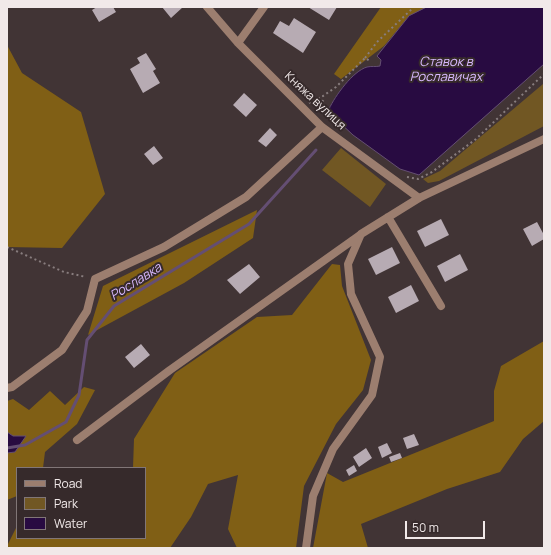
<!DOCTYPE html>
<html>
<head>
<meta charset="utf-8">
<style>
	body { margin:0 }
	#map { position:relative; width:551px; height:555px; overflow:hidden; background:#413435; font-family:Manrope,sans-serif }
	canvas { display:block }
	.frame { position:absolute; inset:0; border:8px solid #f1e9e9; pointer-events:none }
	.legend { position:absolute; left:16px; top:467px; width:130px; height:72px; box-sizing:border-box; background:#362a2b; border:1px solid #817677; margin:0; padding:5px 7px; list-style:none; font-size:12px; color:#f1e9e9 }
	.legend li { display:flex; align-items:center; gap:8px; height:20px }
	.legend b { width:20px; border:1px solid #817677 }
	.scale { position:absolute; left:405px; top:521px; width:80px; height:18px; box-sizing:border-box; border:2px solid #f1e9e9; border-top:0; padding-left:5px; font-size:12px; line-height:14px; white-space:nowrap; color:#f1e9e9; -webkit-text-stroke:3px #362a2b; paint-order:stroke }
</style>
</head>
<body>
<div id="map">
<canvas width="551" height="555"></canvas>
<div class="frame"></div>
<ul class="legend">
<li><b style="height:5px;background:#9c7e6f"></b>Road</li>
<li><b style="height:11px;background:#715723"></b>Park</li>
<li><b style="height:11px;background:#280b41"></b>Water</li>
</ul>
<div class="scale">50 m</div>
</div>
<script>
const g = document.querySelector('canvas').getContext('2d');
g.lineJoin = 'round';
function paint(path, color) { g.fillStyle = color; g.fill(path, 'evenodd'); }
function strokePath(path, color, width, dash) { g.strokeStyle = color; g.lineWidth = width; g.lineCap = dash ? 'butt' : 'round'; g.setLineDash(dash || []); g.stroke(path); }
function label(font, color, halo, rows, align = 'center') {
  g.font = font + ' Manrope,sans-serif'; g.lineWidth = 4; g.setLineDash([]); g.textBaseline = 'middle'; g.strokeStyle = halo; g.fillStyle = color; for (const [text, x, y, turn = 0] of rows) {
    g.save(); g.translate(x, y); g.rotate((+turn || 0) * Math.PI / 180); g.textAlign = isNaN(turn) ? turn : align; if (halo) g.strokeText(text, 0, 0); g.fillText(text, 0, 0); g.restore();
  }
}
const green = new Path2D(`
	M543,84L544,126L439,181L428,183L423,179L440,171Z
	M341,148L386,184L370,207L322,170Z`);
const forest = new Path2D(`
	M381,7H427L409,16L384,46L341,79L334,74Z
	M7,45L22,73L81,112L105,194L62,248L7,247Z
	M257,210L253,238L184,283L88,335L103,286Z
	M332,264L340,265L342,286L371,360L363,390L336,424L304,486L296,548H237L228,529L238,475L208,484L191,517L170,548H10L7,546L17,526V538H145V468H133L134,439L175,373L257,317L292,315Z
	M544,341V421L523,439L500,472L447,489L361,524L368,548H313L327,473L343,482L494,421V391L501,366Z
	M84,387L95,390L77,424L45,452L43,468H17V496L7,500V453L15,451L25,436H13L7,432V401L13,399L29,410L50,391L65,405Z`);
const water = new Path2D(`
	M427,7H544V64L419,175L400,169L353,135L338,121L329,109C335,96 353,71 367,67C371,66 376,67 380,66L381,60L377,56L409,16Z
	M7,432L13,436H26L15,452L7,453Z`);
const stream = new Path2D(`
	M7,448L25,445L66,422L79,395L87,340L114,306L249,224L316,150`);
const building = new Path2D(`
	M97,7H113L116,12L99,22L92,10Z
	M162,7H183L171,18Z
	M308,7H337L329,20Z
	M294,18L316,32L303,53L273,33L280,21L289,26Z
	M146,53L156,69L153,71L160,83L143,93L130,69L140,63L137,58Z
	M244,93L257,105L246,117L233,105Z
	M270,128L277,135L266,147L258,141Z
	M154,146L163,158L153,165L144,154Z
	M441,219L449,235L425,247L417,231Z
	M537,222L544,235V239L532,246L523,229Z
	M392,247L400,263L376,275L368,259Z
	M460,254L468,270L445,282L437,266Z
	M249,264L260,277L240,294L227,280Z
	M411,285L419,301L396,313L388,297Z
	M141,344L150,355L134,368L125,357Z
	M414,434L419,445L407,449L403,438Z
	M387,443L392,453L382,458L378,447Z
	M366,448L372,458L359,467L353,457Z
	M400,453L402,458L391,462L389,457Z
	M354,465L357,471L349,476L346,470Z`);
const path = new Path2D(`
	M365,58L377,42L414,7
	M309,103L323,96
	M329,119L322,112L323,96L336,87L365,58L370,61
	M407,177L418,179L432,172L476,139L544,74
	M7,247L64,272L86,277`);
const minor = new Path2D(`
	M207,7L238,43L322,127L419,198L361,234L348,264L351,294L380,357L372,395L333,449L313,496L306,548
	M238,43L264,7
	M388,217L441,306
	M7,388L12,387L62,350L87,311L95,279L164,247L246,197L322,127
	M77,440L170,370L360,235`);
const tertiary = new Path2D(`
	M419,198L544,139`);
const streetNames = [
	["Княжа вулиця",315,101,43]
];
const waterNames = [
	["Ставок в",446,62],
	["Рославичах",446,77],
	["Рославка",136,282,-32]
];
paint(green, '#715723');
paint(forest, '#805f15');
paint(water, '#280b41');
strokePath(water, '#644e73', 1);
strokePath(stream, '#644e73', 3);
paint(building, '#b7abb3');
strokePath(path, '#887d7e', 2, [2, 3]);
strokePath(minor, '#9c7e6f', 8);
strokePath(tertiary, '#9c7e6f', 8);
label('12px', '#f1e9e9', '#362a2b', streetNames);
label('italic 13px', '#d7b8fd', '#362a2b', waterNames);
</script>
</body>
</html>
